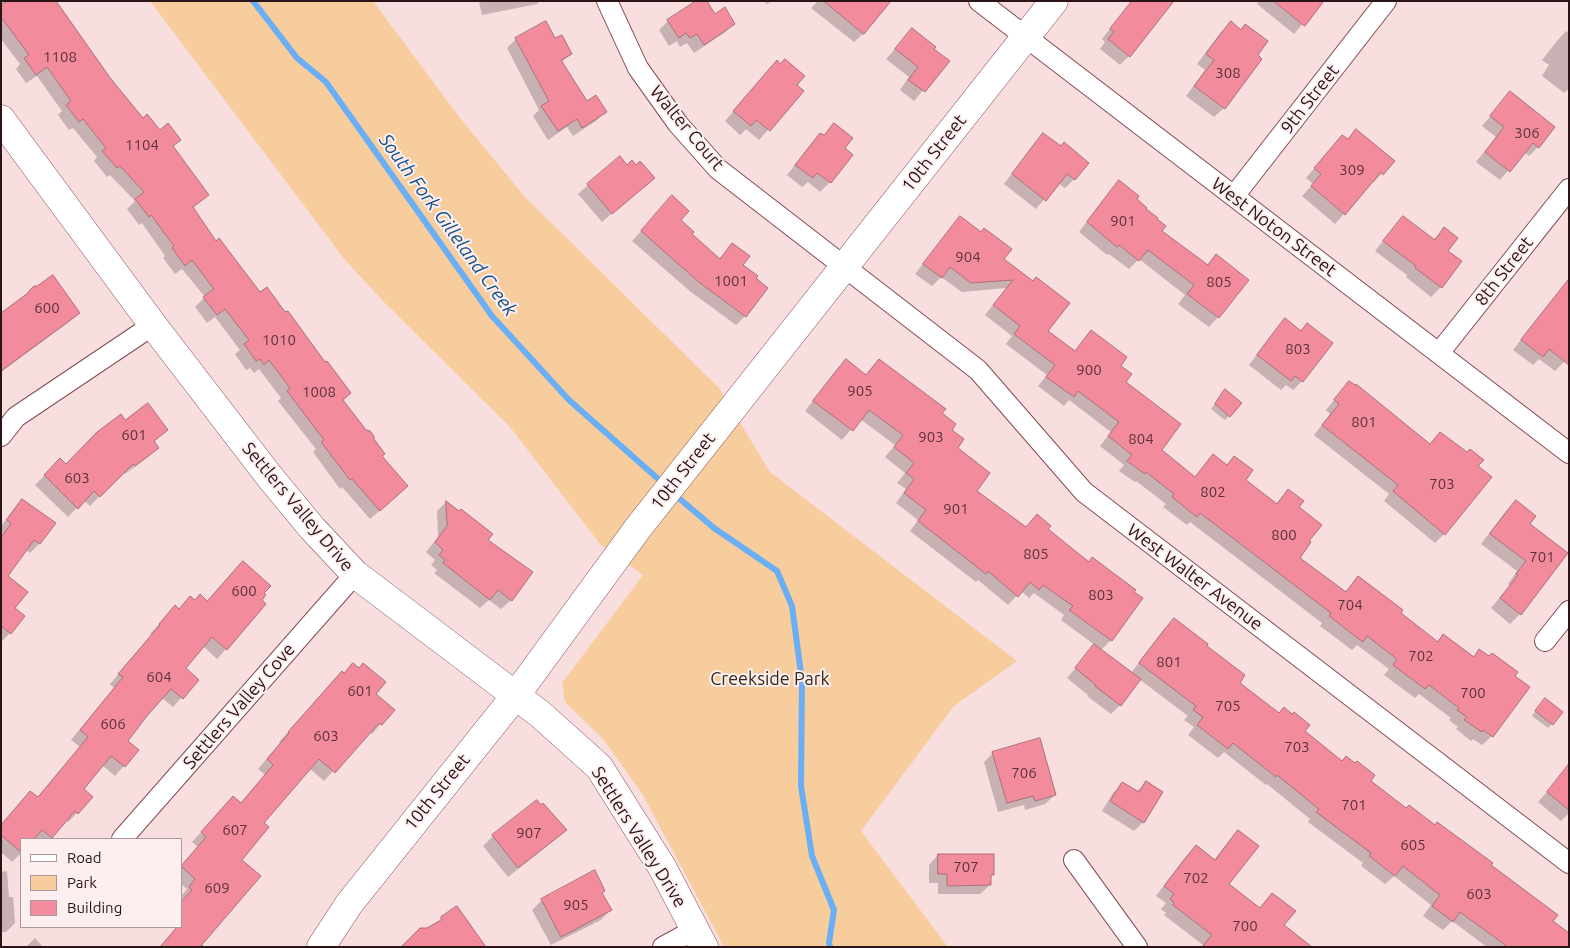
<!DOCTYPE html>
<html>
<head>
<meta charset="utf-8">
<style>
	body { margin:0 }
	#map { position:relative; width:1570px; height:948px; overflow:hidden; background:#f9dee0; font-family:Ubuntu,sans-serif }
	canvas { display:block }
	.frame { position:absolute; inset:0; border:2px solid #2b1417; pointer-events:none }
	.legend { position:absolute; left:20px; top:838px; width:162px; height:90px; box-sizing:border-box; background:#fdeff0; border:1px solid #a99799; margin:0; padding:6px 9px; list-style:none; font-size:15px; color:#2b1417 }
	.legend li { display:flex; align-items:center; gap:10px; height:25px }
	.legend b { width:25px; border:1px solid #a99799 }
</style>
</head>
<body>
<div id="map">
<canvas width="1570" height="948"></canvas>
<div class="frame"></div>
<ul class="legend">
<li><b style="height:6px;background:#fff"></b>Road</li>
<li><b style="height:14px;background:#f8cd9d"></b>Park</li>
<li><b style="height:14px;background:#f28c9c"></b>Building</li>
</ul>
</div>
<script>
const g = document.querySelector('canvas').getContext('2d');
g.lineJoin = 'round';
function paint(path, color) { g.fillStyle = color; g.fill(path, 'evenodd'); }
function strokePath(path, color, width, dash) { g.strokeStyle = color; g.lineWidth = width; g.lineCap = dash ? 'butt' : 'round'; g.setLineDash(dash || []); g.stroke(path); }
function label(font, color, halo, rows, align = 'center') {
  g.font = font + ' Ubuntu,sans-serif'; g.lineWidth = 4; g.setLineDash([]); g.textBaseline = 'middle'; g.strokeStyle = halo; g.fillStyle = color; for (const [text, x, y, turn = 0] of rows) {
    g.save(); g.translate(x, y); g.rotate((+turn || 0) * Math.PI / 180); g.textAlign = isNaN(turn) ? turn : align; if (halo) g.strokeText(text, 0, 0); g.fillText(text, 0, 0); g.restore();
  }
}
const green = new Path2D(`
	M150,1H373L460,118L525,197L719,388L770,472L1017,661L954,706L861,831L948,947H724L643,795L603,739L565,702L562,683L643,575L600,544L510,427L384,302L345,260Z`);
const shadow = new Path2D(`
	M1,1H54L110,79L143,119L160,132L180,139L172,147L207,195L192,209L216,243L342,401L381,457L397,496L370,519L342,487L340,489L313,452L316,449L278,401L281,398L259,369L254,373L250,368L246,370L235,354L240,350L215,317L207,323L195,307L205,297L182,269L175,274L163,258L165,256L142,223L139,225L127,209L135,201L110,175L107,177L94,161L97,157L73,128L69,130L58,115L62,111L37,76L26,83L16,69L20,64L1,39Z
	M479,1H540L537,4L482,15Z
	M763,1H772L767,4Z
	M818,1H885L864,33L854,42L811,8Z
	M1132,1H1172L1129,56L1120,65L1100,49L1105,42L1102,39Z
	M1259,1H1322L1294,34L1257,4Z
	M715,15L734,24L724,33L694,53L687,43L680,47L677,41L669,46L659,30L668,21Z
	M1231,23L1240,31L1246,25L1224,108L1214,117L1186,96L1205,70L1197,64L1221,32Z
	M912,30L948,61L914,101L900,90L909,77L886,59Z
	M1566,31L1569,33V89L1564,93L1542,76L1549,65L1542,60L1557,41Z
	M516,39L554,40L571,54L561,63L587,102L605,112L596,121L573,136L567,127L548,140L533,116L539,110L507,48Z
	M776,62L795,85L802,91L759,140L746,129L740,135L725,121Z
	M1510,93L1538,147L1529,156L1524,152L1500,180L1476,162L1496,137L1482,126Z
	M834,125L843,148L851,155L830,182L820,192L808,182L802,187L787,175L811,144L821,135L823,136Z
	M1356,130L1393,161L1373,183L1371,182L1335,224L1302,196L1313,184L1306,178L1342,136L1347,140Z
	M1043,135L1074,179L1065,188L1058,183L1036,209L1004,184L1034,144Z
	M626,167L653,178L602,222L578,194L588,185Z
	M1120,182L1155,220L1160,231L1206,266L1216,256L1247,280L1218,317L1209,327L1178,304L1185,295L1139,259L1129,269L1109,254L1107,255L1079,232L1110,191Z
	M672,197L680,220L690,234L719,259L732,245L742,265L745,316L736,325L691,292L632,241Z
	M1403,217L1433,240L1444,229L1446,251L1460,262L1441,287L1431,297L1406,277L1407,275L1375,251L1394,227Z
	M960,218L1002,259L1046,331L1074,352L1091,332L1119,366L1125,382L1160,450L1194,478L1213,456L1276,504L1288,491L1297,507L1308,541L1298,558L1345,592L1358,578L1399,613L1437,643L1443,636L1473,658L1480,651L1492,736L1482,745L1473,739L1471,741L1456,729L1458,727L1449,720L1451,718L1419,694L1415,698L1384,675L1389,669L1357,645L1352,650L1320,626L1322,623L1190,522L1187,525L1163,507L1166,504L1136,481L1135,482L1119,471L1124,465L1100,446L1111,432L1069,400L1064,406L1038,386L1047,375L1006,344L1012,336L985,315L1006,288L962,292L941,277L932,286L915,274L951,227Z
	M30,290L78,312L69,322L1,372V315L21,300Z
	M1560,291L1569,357L1555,371L1539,359L1533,365L1513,350L1551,301Z
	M1285,320L1300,331L1307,325L1302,381L1293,390L1286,385L1281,390L1249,365L1276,329Z
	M846,360L865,376L879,360L940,414L950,430L956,448L975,492L1025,528L1037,516L1047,529L1088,563L1141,599L1111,640L1101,650L1131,673L1164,629L1174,620L1205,646L1238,683L1406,809L1489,865L1551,921L1569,947H1487L1452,921L1443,930L1423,916L1431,905L1394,876L1385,884L1361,866L1363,863L1308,822L1310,819L1267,784L1266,785L1224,752L1218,758L1188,735L1194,727L1184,720L1188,716L1139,679L1120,705L1111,714L1087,696L1088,695L1067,678L1095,645L1061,620L1064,615L1034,593L1029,598L1021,591L1008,605L978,580L976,582L910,531L918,520L896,503L906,489L897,483L905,473L885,457L895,445L860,419L842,440L805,411L836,370Z
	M1349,382L1429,445L1440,434L1477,467L1444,534L1435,543L1384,501L1389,494L1314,435L1330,414L1326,410Z
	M1221,395L1229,416L1225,420L1211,409Z
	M124,421L166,430L153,442L157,447L148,457L125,474L123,472L90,506L84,500L68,517L35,485L60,460L66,466Z
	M22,500L54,524L39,544L30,553L25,549L6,576L13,608L10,633L1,642V536L3,534L1,532V526L13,510Z
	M446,502L459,513L486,540L511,600L501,609L489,600L480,608L434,573L437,570L431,565L435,560L426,552L438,537L437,511Z
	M1516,502L1528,524L1566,553L1520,614L1510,624L1491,608L1510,585L1508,584L1517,571L1481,544L1506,511Z
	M262,594L226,649L217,659L203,646L184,668L197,680L173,707L162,698L126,741L138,750L115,776L102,765L82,789L77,813L68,822L65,820L49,839H21V853L12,862L1,852V825L30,792L37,798L80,747L71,740L114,688L110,684L152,635L150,634L166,616L194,602H207Z
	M332,682L374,694L393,710L372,734L369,732L324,781L309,768L263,823L240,860L201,943L205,947H160L177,927H181L183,900L181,896L187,889L181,884V866L198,847L192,842L215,817L240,804L265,775L258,769L280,743L279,742Z
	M1541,704L1552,724L1548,728L1532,716Z
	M993,753L1055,795L1045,804L1025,810L1024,805L998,812L984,762Z
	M1564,773L1569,777V813L1561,821L1538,802Z
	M1146,782L1143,822L1134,831L1102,811L1113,793L1123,783L1136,792Z
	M536,802L565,830L556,839L508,877L483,846L493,836Z
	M1238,832L1227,884L1259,909L1272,894L1282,926L1309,947H1201L1203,945L1164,915L1166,913L1161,909L1166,903L1156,896L1186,856L1196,846L1214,860L1229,841Z
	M938,855L992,874L990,877V885L980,894H938V883H929V865Z
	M7,871L9,897H13L15,923L6,932H1V872Z
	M601,893L610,910L601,920L551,945L532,910L542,900Z
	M35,938L43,947H26Z`);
const stream = new Path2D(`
	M253,1L297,58L326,82L492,316L569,400L665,485
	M674,494L714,528L777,571L792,606L802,681L801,786L812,856L834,910L829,943L830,947`);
const building = new Path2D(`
	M8,1H56L111,79L143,118L147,114L160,130L168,123L181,140L173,146L209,195L193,207L216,241L219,238L260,292L267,287L285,312L288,311L325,362L327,361L351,393L343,400L366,430L370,431L374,436V439L385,454L382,456L408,486L380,511L352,479L350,480L321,442L324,440L287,391L290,388L269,360L264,365L260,359L256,361L244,344L249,340L225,309L217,315L203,297L214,289L192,260L185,266L172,248L174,246L151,215L149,217L135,199L144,192L120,166L117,168L102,151L106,148L83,119L79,122L66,105L71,101L47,67L36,75L24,58L29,55L1,17V6Z
	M696,1H707L715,14L725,7L735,24L704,45L697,34L690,38L686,33L679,38L667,20Z
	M824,1H891L864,34Z
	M1132,1H1174L1130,57L1108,39L1114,32L1110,29Z
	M1274,1H1324L1305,26Z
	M546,21L555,38L562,35L572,54L561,60L587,101L596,95L607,112L582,128L577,119L558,131L541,106L549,101L515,38Z
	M1231,21L1241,30L1245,24L1268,41L1258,55L1262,59L1225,109L1194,86L1214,60L1206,54Z
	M912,28L936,47L934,49L950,61L925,92L908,80L918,67L895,49Z
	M785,59L805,76L797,85L804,91L770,131L756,120L751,126L733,111L777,60L780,64Z
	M1510,91L1555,127L1539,148L1533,143L1510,172L1485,152L1504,127L1490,116Z
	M834,123L853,138L845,148L853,155L831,183L817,173L813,178L795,165L820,133L824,135Z
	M1356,129L1395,161L1383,175L1381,172L1345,215L1311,186L1321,174L1314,168L1342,135L1348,139Z
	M1043,133L1061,146L1064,142L1089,163L1075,180L1067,174L1046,201L1012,174Z
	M620,156L627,165L632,160L636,165L640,161L655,178L612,214L587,184Z
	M1119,180L1139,196L1137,199L1147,208L1146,209L1158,218L1157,219L1166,226L1162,231L1208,265L1216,254L1249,280L1219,318L1187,294L1194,285L1148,250L1139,261L1119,245L1117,247L1087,222Z
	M672,195L689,211L681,220L694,232L692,234L720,259L732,243L750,256L743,265L758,276L756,278L768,288L746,317L700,283L641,231Z
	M960,216L981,232L984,228L1012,249L1004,259L1033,281L1036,277L1070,303L1048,331L1075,351L1091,330L1127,357L1121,366L1132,374L1126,382L1181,424L1162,450L1195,477L1213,454L1227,465L1234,456L1253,470L1246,480L1277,504L1288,489L1304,501L1299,507L1322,525L1309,541L1311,542L1300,558L1346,592L1358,576L1403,610L1401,613L1438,642L1443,634L1474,657L1479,649L1489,656L1492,653L1518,672L1515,676L1530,687L1493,737L1483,730L1482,732L1464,720L1467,717L1457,710L1459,708L1429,685L1425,689L1393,665L1397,659L1367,636L1363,642L1329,616L1331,613L1200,513L1197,517L1172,497L1174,494L1146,472L1145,474L1127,461L1132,455L1108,436L1119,422L1078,391L1074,397L1046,377L1055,365L1014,334L1020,326L993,305L1013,280L971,283L950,267L942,278L923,264Z
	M1403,216L1435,240L1444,227L1458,238L1448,251L1462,261L1442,288L1415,268L1416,266L1383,241Z
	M53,275L80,313L1,371V313L28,293L30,290L34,286H37Z
	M1569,279V365L1549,349L1543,357L1521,340Z
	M1285,318L1301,331L1307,323L1333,343L1303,382L1295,376L1291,381L1257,355Z
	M846,359L866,375L879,359L946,409L942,413L956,424L952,430L964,439L958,448L990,473L977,491L1026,527L1037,514L1051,526L1048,529L1089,562L1092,557L1136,590L1134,592L1143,598L1112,641L1069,610L1073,606L1043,585L1039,590L1030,582L1018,597L988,571L986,574L918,521L926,510L904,493L914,479L906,473L914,463L894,447L903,435L869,410L853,431L813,401Z
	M1349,381L1355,385L1356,384L1430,444L1440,432L1467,452L1470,449L1484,460L1478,466L1492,477L1445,535L1393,491L1398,485L1322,425L1339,404L1334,400Z
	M1225,389L1242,403L1230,417L1215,404Z
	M148,403L168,430L154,441L159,448L135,466L133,464L100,497L94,491L78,509L44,475L60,458L66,464L97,432L121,414L125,420Z
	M22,499L56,523L40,544L34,540L8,576L28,592L15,608L25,616L11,634L1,626V537L11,524L7,520Z
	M1516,500L1536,516L1530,524L1568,553L1521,615L1500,598L1518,575L1516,574L1526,561L1490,534Z
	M446,501L459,511L461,509L493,534L488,540L533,572L512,601L498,590L490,600L443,563L445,560L439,555L443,550L435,542L447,526Z
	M243,561L271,586L264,593L266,595L262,600L266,604L227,650L212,637L186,668L199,680L183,699L171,689L146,717L128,741L139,750L125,767L111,756L84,789L93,797L78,814L75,811L52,838L42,830L34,839H21V852L1,835V825L30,791L38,797L88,737L80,730L123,677L118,674L160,625L159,624L175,605L179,609L190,596L195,600L200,594L207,601Z
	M1174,618L1208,644L1207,646L1245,675L1240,683L1279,713L1284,707L1292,714L1294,712L1310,725L1305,731L1342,761L1346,756L1355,763L1357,761L1375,775L1371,781L1406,808L1409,805L1435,825L1437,822L1493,863L1491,865L1558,915L1553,921L1569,933V947H1508L1460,912L1453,922L1432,906L1440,895L1403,866L1395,876L1369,856L1371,853L1316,812L1319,809L1277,775L1276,777L1233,743L1228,749L1197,725L1203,717L1193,710L1196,706L1139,663Z
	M1094,644L1141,679L1121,706L1095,686L1096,685L1075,668Z
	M353,663L359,668L363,663L386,682L376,694L395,710L382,725L379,723L335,773L319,759L264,823L269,827L242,860L261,876L200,947H160L177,927H181V902L192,890L189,887L195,879L181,866L206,837L201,832L233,796L241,803L273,765L267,759L289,733L288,732L342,671L344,673Z
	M1545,698L1563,712L1553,725L1535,711Z
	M1040,738L1056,795L1035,801L1033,796L1007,803L992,752Z
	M1569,764V810L1547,792Z
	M1146,781L1163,792L1144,823L1110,801L1122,782L1139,792Z
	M537,800L541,805L543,803L567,830L518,868L492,835Z
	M1238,830L1259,846L1229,884L1260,908L1272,893L1296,911L1284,925L1312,947H1202L1212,935L1173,905L1174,903L1170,899L1174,894L1164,886L1196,845L1215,860Z
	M938,854H994V875H991V885L947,886V874H938Z
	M595,870L605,891L602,893L612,910L561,937L541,899Z
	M457,906L486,947H401L420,928H427L441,920V917Z`);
const street = new Path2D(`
	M607,1L638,68L678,124L718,169L978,370L1084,492L1569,863
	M979,1L1569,453
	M1234,196L1386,1
	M1439,353L1569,189
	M1,436L16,417L153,325
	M1545,641L1569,611
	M122,839L355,574
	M1074,860L1137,947
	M663,947L696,929`);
const secondary = new Path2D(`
	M1,119L153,325L269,476L312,528L355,574L540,714L599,767L662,867L704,947
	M321,947L349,904L516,695L638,528L1054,1`);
const numberNames = [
	["1108",60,57],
	["308",1228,73],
	["306",1527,133],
	["1104",142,145],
	["309",1352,170],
	["901",1123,221],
	["904",968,257],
	["1001",731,281],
	["805",1219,282],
	["600",47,308],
	["1010",279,340],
	["803",1298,349],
	["900",1089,370],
	["905",860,391],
	["1008",319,392],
	["801",1364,422],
	["601",134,435],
	["903",931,437],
	["804",1141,439],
	["603",77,478],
	["703",1442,484],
	["802",1213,492],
	["901",956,509],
	["800",1284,535],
	["805",1036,554],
	["701",1542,557],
	["600",244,591],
	["803",1101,595],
	["704",1350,605],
	["702",1421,656],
	["801",1169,662],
	["604",159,677],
	["601",360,691],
	["700",1473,693],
	["705",1228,706],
	["606",113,724],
	["603",326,736],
	["703",1297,747],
	["706",1024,773],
	["701",1354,805],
	["607",235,830],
	["907",529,833],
	["605",1413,845],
	["707",966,867],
	["702",1196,878],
	["609",217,888],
	["603",1479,894],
	["905",576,905],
	["700",1245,926]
];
const streetNames = [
	["9th Street",1310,99,-52],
	["Walter Court",687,128,50],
	["10th Street",934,153,-52],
	["West Noton Street",1274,227,37],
	["8th Street",1504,271,-52],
	["10th Street",683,471,-52],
	["Settlers Valley Drive",298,507,50],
	["West Walter Avenue",1195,577,37],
	["Settlers Valley Cove",239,706,-49],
	["10th Street",437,792,-51],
	["Settlers Valley Drive",639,837,58]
];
const parkNames = [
	["Creekside Park",770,679]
];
const waterNames = [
	["South Fork Gilleland Creek",448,225,54]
];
paint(green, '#f8cd9d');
paint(shadow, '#0003');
strokePath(stream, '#6aaef5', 6);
paint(building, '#f28c9c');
strokePath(building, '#aa6f77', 1);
strokePath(street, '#844c54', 22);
strokePath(secondary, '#844c54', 29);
strokePath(street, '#fff', 20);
strokePath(secondary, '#fff', 28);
label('15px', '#5d3238', null, numberNames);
label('18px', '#2b1417', '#fdeff0', streetNames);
label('18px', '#362715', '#fdeff0', parkNames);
label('italic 19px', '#104f88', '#fdeff0', waterNames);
</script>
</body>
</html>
